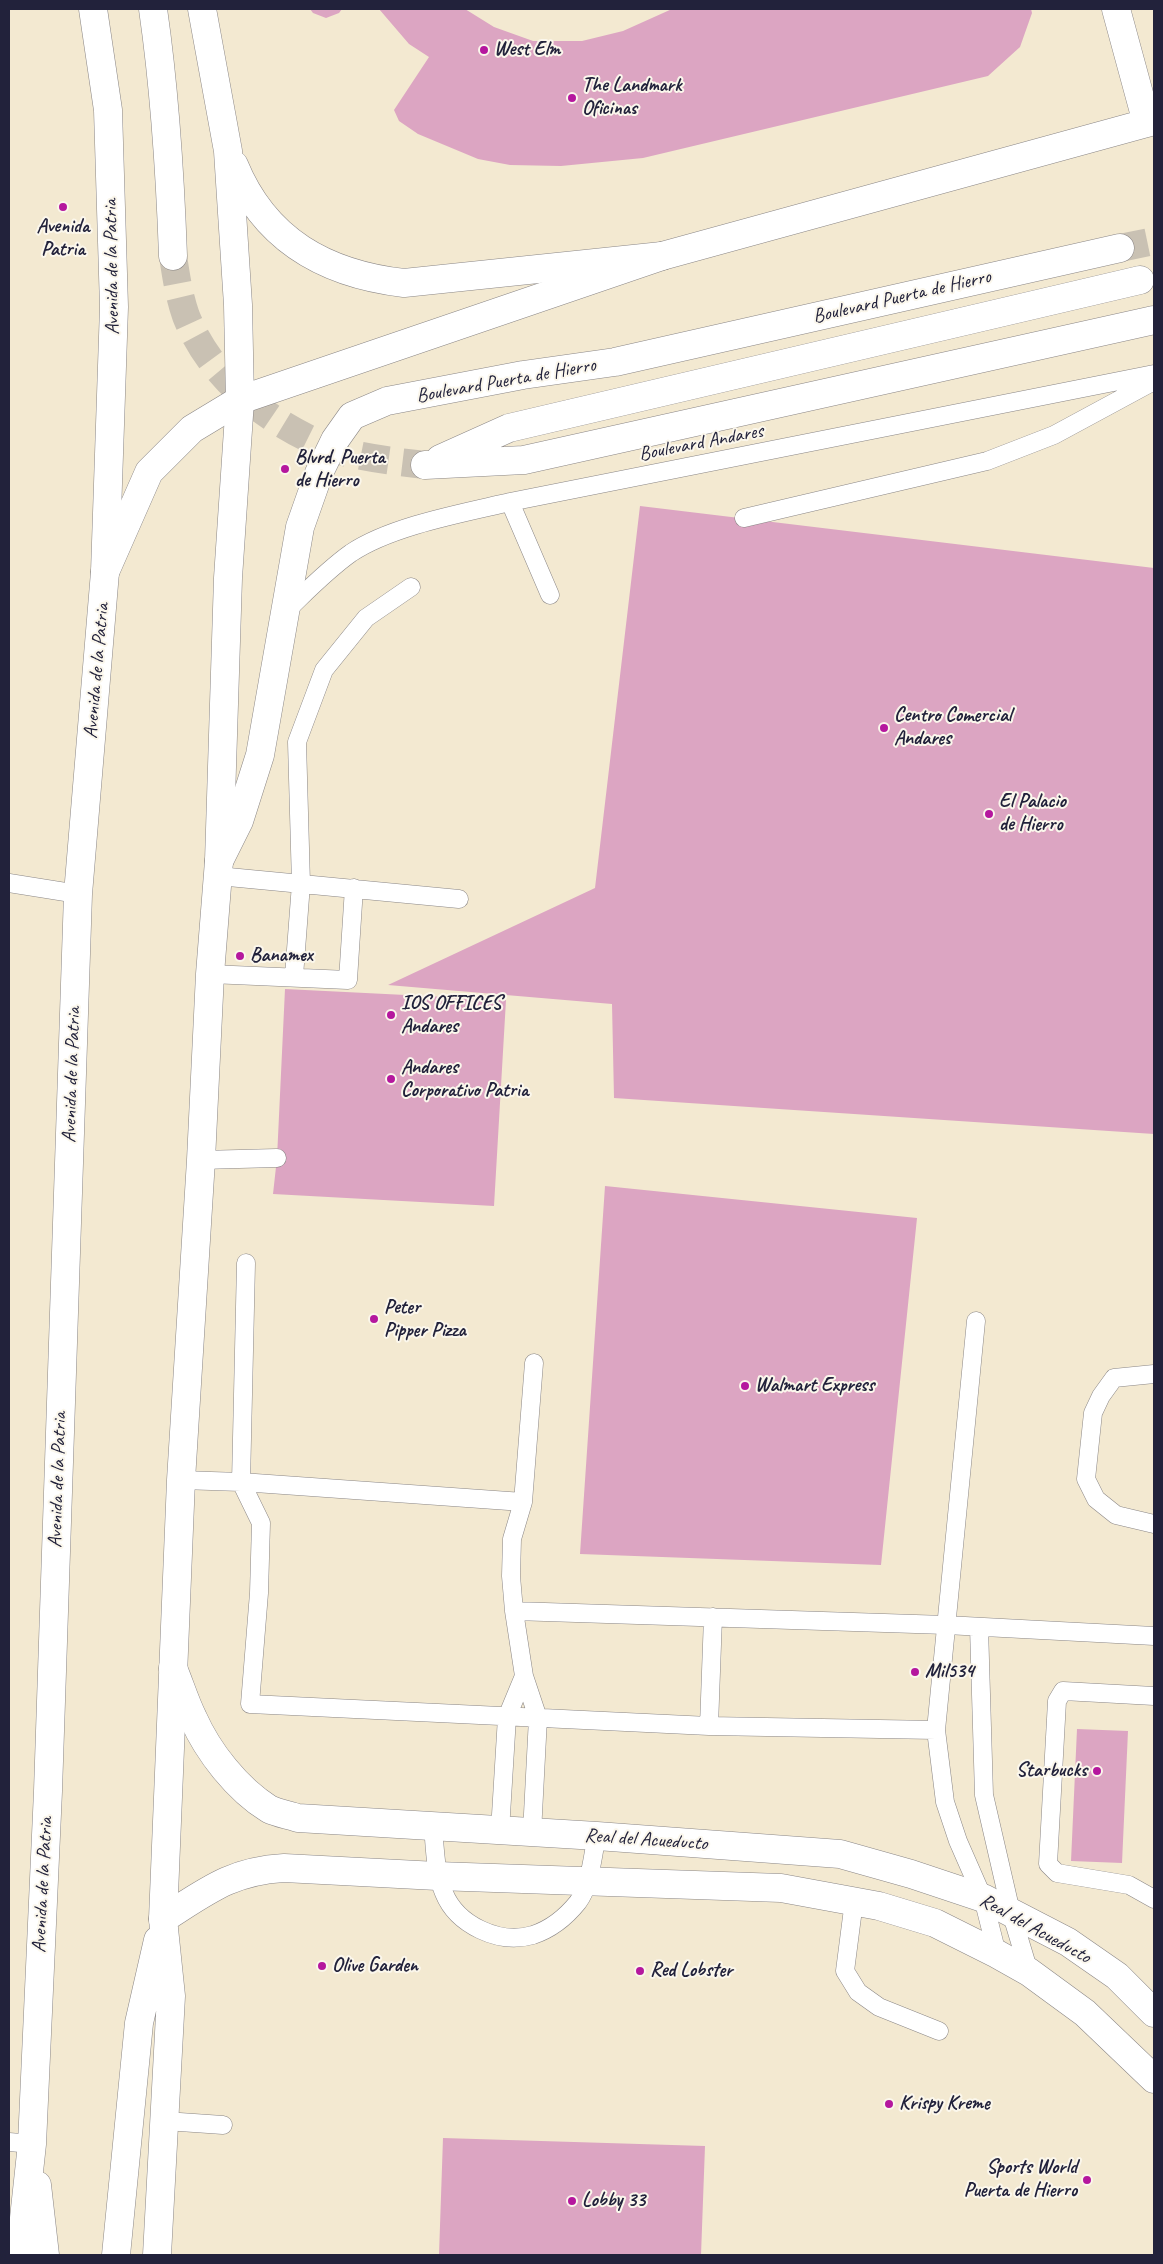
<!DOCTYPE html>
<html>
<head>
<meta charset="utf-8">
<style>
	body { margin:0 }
	#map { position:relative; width:1163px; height:2264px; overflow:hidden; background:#f3e9d1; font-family:Caveat,sans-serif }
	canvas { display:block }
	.frame { position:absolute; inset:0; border:10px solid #22223b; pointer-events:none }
</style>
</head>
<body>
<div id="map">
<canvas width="1163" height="2264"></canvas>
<div class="frame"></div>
</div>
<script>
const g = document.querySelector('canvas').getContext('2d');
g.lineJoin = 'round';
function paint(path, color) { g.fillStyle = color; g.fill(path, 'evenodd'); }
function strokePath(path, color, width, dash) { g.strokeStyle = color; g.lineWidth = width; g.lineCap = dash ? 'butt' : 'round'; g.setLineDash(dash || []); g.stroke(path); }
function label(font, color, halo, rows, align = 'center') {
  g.font = font + ' Caveat,sans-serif'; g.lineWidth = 4; g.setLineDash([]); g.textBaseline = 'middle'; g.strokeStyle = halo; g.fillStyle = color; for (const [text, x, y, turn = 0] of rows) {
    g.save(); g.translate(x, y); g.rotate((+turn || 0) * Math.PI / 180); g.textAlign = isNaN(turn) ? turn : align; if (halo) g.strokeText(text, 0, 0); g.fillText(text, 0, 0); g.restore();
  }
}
const building = new Path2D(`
	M310,9H342L339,13L326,18L313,13Z
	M379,9H465L494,27L533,41H582L623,31L672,9H1031L1032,13L1020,47L988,76L643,158L561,166L510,165L478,159L418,134L399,121L394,110L429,57L409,44Z
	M640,506L1154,568V1134L614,1098L612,1004L388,985L595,888Z
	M285,989L506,1000L494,1206L273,1194L277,1158Z
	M605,1186L917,1218L881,1565L580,1554Z
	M1077,1729L1128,1731L1122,1863L1071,1861Z
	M443,2138L705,2146L701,2255H439Z`);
const minorTunnel = new Path2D(`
	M1120,248L1154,241`);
const primaryTunnel = new Path2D(`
	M173,256C176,276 179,296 186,316C210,376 262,418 320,444C351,457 392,461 425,465`);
const service = new Path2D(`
	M510,502L550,595
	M744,518L987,461L1054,435L1154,381
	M286,611C307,591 327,570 351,553C391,526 463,513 510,502L1154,374
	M218,876L459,899
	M9,883L78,894
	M210,974L348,980L354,888
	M294,976L301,884L297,742L324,670L366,618L411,587
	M201,1160L277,1158
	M246,1263L241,1482L261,1523L259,1593L250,1704L709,1726L936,1730
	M976,1321L936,1730L945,1802L958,1841L983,1898L997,1954
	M1154,1374L1114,1378L1101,1396L1093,1413L1086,1479L1096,1499L1116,1515L1154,1524
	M181,1480L241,1482L523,1502
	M514,1611L946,1625L1154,1636
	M979,1627L984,1795L1011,1912L1029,1972
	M1154,1696L1063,1691L1057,1701L1048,1864L1057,1873L1129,1885L1154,1899
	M709,1726L713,1617
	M433,1826C435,1848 435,1872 444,1893C457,1925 499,1945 533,1935C551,1929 566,1917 578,1902C591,1884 592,1857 597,1836
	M500,1831L507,1717L524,1676
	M532,1833L538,1718L524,1676L514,1611L511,1576L512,1539L523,1502L534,1363
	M854,1901L845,1971L858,1992L879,2007L939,2031
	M165,2121L223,2125
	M9,2142L32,2144`);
const minor = new Path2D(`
	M1116,9L1147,123
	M105,572L149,472L192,429L240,400L662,256L1154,121
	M219,861L239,821L260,755L300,527L319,473L335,440L352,416L387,401L523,375L615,362L1120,248
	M173,1668C180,1685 185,1702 193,1718C208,1752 237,1789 269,1809C277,1813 289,1815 298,1818L597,1836L840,1854L911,1874L983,1898L1068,1942L1117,1976L1154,2013
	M163,1919C207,1891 231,1871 284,1868L437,1876L781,1888L879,1906L935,1923L997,1954L1029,1972L1085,2013L1154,2079`);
const primary = new Path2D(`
	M153,9C165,92 170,172 173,256
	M234,165C265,241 326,274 404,283L662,256
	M440,459L509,428L1140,280
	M425,465L524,460L1154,320
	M37,2185L45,2255
	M20,2255L32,2144L48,1791L78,894L105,572L114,307L108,110L93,9
	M116,2255L139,2023L158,1940
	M157,2255L171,1996L163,1919L181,1480L201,1160L210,974L219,861L228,578L240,400L238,305L228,151L202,9`);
const markers = [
	[484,50,5,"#b5179e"],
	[572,98,5,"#b5179e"],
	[63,207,5,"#b5179e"],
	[285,469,5,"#b5179e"],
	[884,728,5,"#b5179e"],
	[989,814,5,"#b5179e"],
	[240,956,5,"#b5179e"],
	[391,1015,5,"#b5179e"],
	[391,1079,5,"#b5179e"],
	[374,1319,5,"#b5179e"],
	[745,1386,5,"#b5179e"],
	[915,1672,5,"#b5179e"],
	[1097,1771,5,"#b5179e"],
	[322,1966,5,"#b5179e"],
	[640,1971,5,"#b5179e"],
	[889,2104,5,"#b5179e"],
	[1087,2180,5,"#b5179e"],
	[572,2201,5,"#b5179e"]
];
const poiNames = [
	["West Elm",494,50],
	["The Landmark",582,86],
	["Oficinas",582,109],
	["Avenida",63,227,"center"],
	["Patria",63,250,"center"],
	["Blvrd. Puerta",295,458],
	["de Hierro",295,481],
	["Centro Comercial",894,716],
	["Andares",894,739],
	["El Palacio",999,802],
	["de Hierro",999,825],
	["Banamex",250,956],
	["IOS OFFICES",401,1004],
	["Andares",401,1027],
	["Andares",401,1068],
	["Corporativo Patria",401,1091],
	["Peter",384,1308],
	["Pipper Pizza",384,1331],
	["Walmart Express",755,1386],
	["Mil534",925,1672],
	["Starbucks",1087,1771,"right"],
	["Olive Garden",332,1966],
	["Red Lobster",650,1971],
	["Krispy Kreme",899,2104],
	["Sports World",1077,2168,"right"],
	["Puerta de Hierro",1077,2191,"right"],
	["Lobby 33",582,2201]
];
const streetNames = [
	["Avenida de la Patria",112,267,-91],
	["Boulevard Puerta de Hierro",902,297,-13],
	["Boulevard Puerta de Hierro",506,381,-10],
	["Boulevard Andares",701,443,-11],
	["Avenida de la Patria",97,671,-85],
	["Avenida de la Patria",72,1075,-88],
	["Avenida de la Patria",58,1480,-88],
	["Real del Acueducto",646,1840,4],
	["Avenida de la Patria",43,1885,-87],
	["Real del Acueducto",1035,1929,29]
];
paint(building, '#dca5c2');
strokePath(minorTunnel, '#c9c1b3', 28, [28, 14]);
strokePath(primaryTunnel, '#c9c1b3', 28, [28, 14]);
strokePath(service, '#8a8686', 19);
strokePath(minor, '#8a8686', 29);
strokePath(primary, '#8a8686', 29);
strokePath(service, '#fff', 18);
strokePath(minor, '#fff', 28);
strokePath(primary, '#fff', 28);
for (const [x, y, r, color] of markers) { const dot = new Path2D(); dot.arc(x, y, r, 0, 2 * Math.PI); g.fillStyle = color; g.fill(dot); strokePath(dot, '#fbf7ec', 2); }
label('bold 20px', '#22223b', '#fbf7ec', poiNames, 'left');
label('20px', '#22223b', '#fbf7ec', streetNames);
</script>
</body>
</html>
